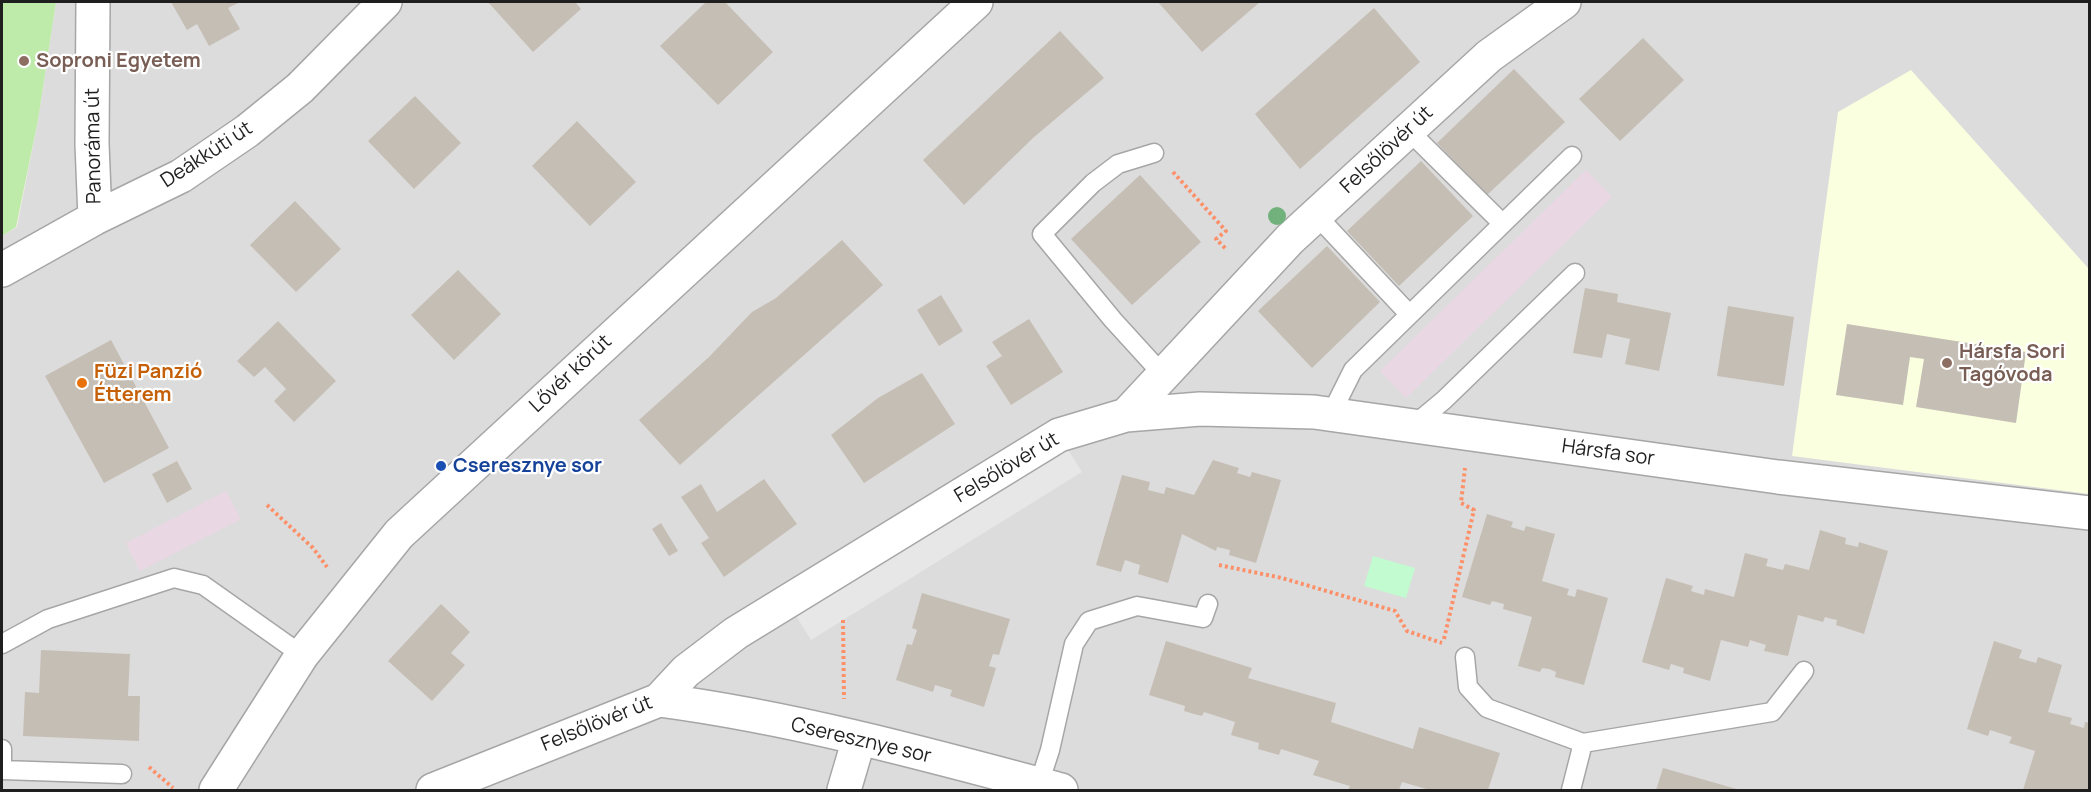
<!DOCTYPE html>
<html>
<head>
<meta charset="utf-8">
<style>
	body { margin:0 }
	#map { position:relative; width:2091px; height:792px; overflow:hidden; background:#f0eee5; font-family:Manrope,sans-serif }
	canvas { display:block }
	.frame { position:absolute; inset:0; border:3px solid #1f1f1f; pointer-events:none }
</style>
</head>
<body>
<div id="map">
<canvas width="2091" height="792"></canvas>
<div class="frame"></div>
</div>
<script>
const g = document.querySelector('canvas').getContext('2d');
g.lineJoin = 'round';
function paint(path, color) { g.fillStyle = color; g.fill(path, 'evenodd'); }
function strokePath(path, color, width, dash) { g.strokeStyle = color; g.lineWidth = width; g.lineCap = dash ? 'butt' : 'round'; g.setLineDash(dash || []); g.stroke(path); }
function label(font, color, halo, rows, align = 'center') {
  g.font = font + ' Manrope,sans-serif'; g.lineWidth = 4.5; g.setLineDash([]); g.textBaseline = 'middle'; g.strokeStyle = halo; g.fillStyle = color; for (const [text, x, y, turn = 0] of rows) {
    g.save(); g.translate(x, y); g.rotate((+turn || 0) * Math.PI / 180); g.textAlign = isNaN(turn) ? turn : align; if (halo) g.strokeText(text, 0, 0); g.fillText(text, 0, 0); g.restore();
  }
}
const residential = new Path2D(`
	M56,2H2089V790H2V236L17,227L38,120Z`);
const industrial = new Path2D(`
	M1586,170L1612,197L1406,398L1380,371Z
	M226,491L241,519L140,571L126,543Z`);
const education = new Path2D(`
	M1911,70L2089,269V494L1792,456L1838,112Z`);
const grass = new Path2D(`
	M2,2H56L38,120L16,227L2,236Z`);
const park = new Path2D(`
	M1373,556L1415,568L1406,598L1364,586Z`);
const parking = new Path2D(`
	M1059,435L1082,472L811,640L788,603Z`);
const building = new Path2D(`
	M171,2H240L228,8L240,29L209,46L197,24L187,30Z
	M488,2H575L581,9L533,52Z
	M706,2H725L773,52L718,105L660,46Z
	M1158,2H1260L1202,52Z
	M1374,8L1420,62L1300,169L1255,114Z
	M1060,31L1104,78L1033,138L964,205L923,160Z
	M1643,38L1684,80L1620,141L1579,99Z
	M1514,69L1565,122L1487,195L1437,143Z
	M415,96L461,143L414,189L368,141Z
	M577,121L636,182L590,226L532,166Z
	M1421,161L1473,216L1399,286L1347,231Z
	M1140,175L1201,242L1132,305L1071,239Z
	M295,201L341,249L296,292L250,245Z
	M842,240L883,285L680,465L639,420L709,357L752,312L776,298Z
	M1327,246L1380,302L1312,368L1258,311Z
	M458,270L501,314L454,360L411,315Z
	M1585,288L1618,294L1617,302L1671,313L1659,371L1625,364L1630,339L1607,334L1602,358L1573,353Z
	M941,295L963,331L939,346L917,310Z
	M1728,306L1794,317L1784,386L1717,376Z
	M1029,319L1063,372L1011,405L986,366L1002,356L992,342Z
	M278,321L336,381L294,422L274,401L286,389L265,367L254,377L237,361Z
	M1847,324L2026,352L2016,423L1916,407L1924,359L1910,357L1903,405L1836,395Z
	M111,340L169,448L104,483L45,376Z
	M922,373L955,424L864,483L831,435L878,398Z
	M1213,460L1239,468L1237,473L1250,477L1252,472L1281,480L1256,563L1229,555L1230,550L1217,547L1216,551L1182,534L1168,583L1138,574L1140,565L1125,560L1121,572L1096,565L1122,475L1150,482L1148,490L1164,494L1166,487L1194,495Z
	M177,461L192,489L167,503L152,474Z
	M764,479L797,524L724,577L701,543L709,538L681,497L701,484L717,512Z
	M1487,514L1513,522L1511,527L1524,531L1526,526L1555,534L1542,581L1569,589L1567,595L1575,597L1577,589L1608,598L1584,685L1555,677L1556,672L1549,669L1542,668L1540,672L1518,666L1532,617L1503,609L1504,604L1492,601L1490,605L1462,597Z
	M661,523L678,551L669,556L652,529Z
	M1820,530L1846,538L1845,544L1858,547L1859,542L1888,551L1864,634L1836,625L1837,620L1832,619L1825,617L1823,622L1798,615L1788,656L1764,651L1766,645L1750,640L1748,647L1721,640L1710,681L1683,673L1684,668L1671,664L1669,670L1642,662L1666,578L1693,586L1691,591L1704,595L1705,589L1734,597L1745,553L1768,559L1766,566L1783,570L1785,564L1809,570Z
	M922,593L1010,619L999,655L993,654L989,666L996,668L984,707L950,696L952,690L935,685L933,692L896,680L907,644L912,645L917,630L912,628Z
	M441,604L470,632L451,653L465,665L432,701L388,661Z
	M1166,641L1252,668L1248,678L1336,703L1331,722L1413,749L1419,727L1500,753L1488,790H1430L1402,782L1399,790H1348L1350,786L1313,775L1319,761L1281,749L1279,755L1258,749L1259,743L1231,735L1235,722L1204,712L1202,716L1194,714L1184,711L1185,706L1149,695Z
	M1994,641L2022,650L2019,658L2036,663L2038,657L2062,665L2048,712L2072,718L2070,724L2084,728L2085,722L2090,723V790H2023L2035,751L2009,743L2012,737L1990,730L1988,736L1967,729Z
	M41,650L130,654L128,696H140L139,741L23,736L25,692L39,693Z
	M1663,768L1740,790H1656Z`);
const path = new Path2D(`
	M1173,172L1226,231L1216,239L1227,250
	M267,505L313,548L327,567
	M1219,565L1282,578L1395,611L1407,631L1442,643
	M843,620L844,699
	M1444,639L1474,510L1461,503L1465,468
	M149,767L173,788`);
const lane = new Path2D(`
	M1408,130L1502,223
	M1154,153L1118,164L1093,183L1042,234L1113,320L1164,376
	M1317,216L1409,314
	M1331,414L1353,370L1572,156
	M1414,425L1444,400L1575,273
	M2,644L48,619L174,578L203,585L302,655
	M1465,657L1468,687L1487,708L1583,743
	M2,749V764
	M2,770L122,774
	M1039,784L1050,750L1074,644L1089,621L1137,606L1203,618L1208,604
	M1571,790L1583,743L1772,712L1804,671`);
const street = new Path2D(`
	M93,2L92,144L95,218
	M2,270L95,218L181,176L247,131L300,88L385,2
	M1126,415L1290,239L1489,56L1564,2
	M659,700C795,718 930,755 1061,790
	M216,790L302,655L399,534L976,2
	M433,790L659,700L686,671L736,633L1059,435L1126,415L1200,409L1314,412L1778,477L2090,513
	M844,790L859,739`);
const trees = [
	[1277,216]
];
const markers = [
	[24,61,6,"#8d6e63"],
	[1947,363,6,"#8d6e63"],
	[82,383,6,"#e8710a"],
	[441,466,6,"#1a4fb4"]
];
const educationNames = [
	["Soproni Egyetem",36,61],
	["Hársfa Sori",1959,352],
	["Tagóvoda",1959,375]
];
const streetNames = [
	["Panoráma út",94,146,-91],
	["Felsőlövér út",1387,150,-43],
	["Deákkúti út",207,155,-33],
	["Lővér körút",571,374,-43],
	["Hársfa sor",1608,453,8],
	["Felsőlövér út",1007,468,-31],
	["Felsőlövér út",597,724,-22],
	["Cseresznye sor",861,741,13]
];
const foodNames = [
	["Füzi Panzió",94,372],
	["Étterem",94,395]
];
const transitNames = [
	["Cseresznye sor",453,466]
];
paint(residential, '#dddcdc');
paint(industrial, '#e9d7e3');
paint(education, '#faffdf');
paint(grass, '#bfebaa');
paint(park, '#c1fbcf');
paint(parking, '#e7e7e7');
paint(building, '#c5beb4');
strokePath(lane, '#a6a6a6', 21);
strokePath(street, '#a6a6a6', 36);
strokePath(path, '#fd9068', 4, [3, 3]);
strokePath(lane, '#fff', 18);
strokePath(street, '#fff', 33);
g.fillStyle = '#71b27c';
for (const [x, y] of trees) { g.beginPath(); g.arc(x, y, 9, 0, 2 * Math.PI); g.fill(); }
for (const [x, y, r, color] of markers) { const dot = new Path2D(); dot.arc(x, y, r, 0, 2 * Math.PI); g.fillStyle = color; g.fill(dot); strokePath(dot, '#fff', 2); }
label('bold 20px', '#785e54', '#fff', educationNames, 'left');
label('20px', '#1f1f1f', '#fff', streetNames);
label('bold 20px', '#c56008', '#fff', foodNames, 'left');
label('bold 20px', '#164399', '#fff', transitNames, 'left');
</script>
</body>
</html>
